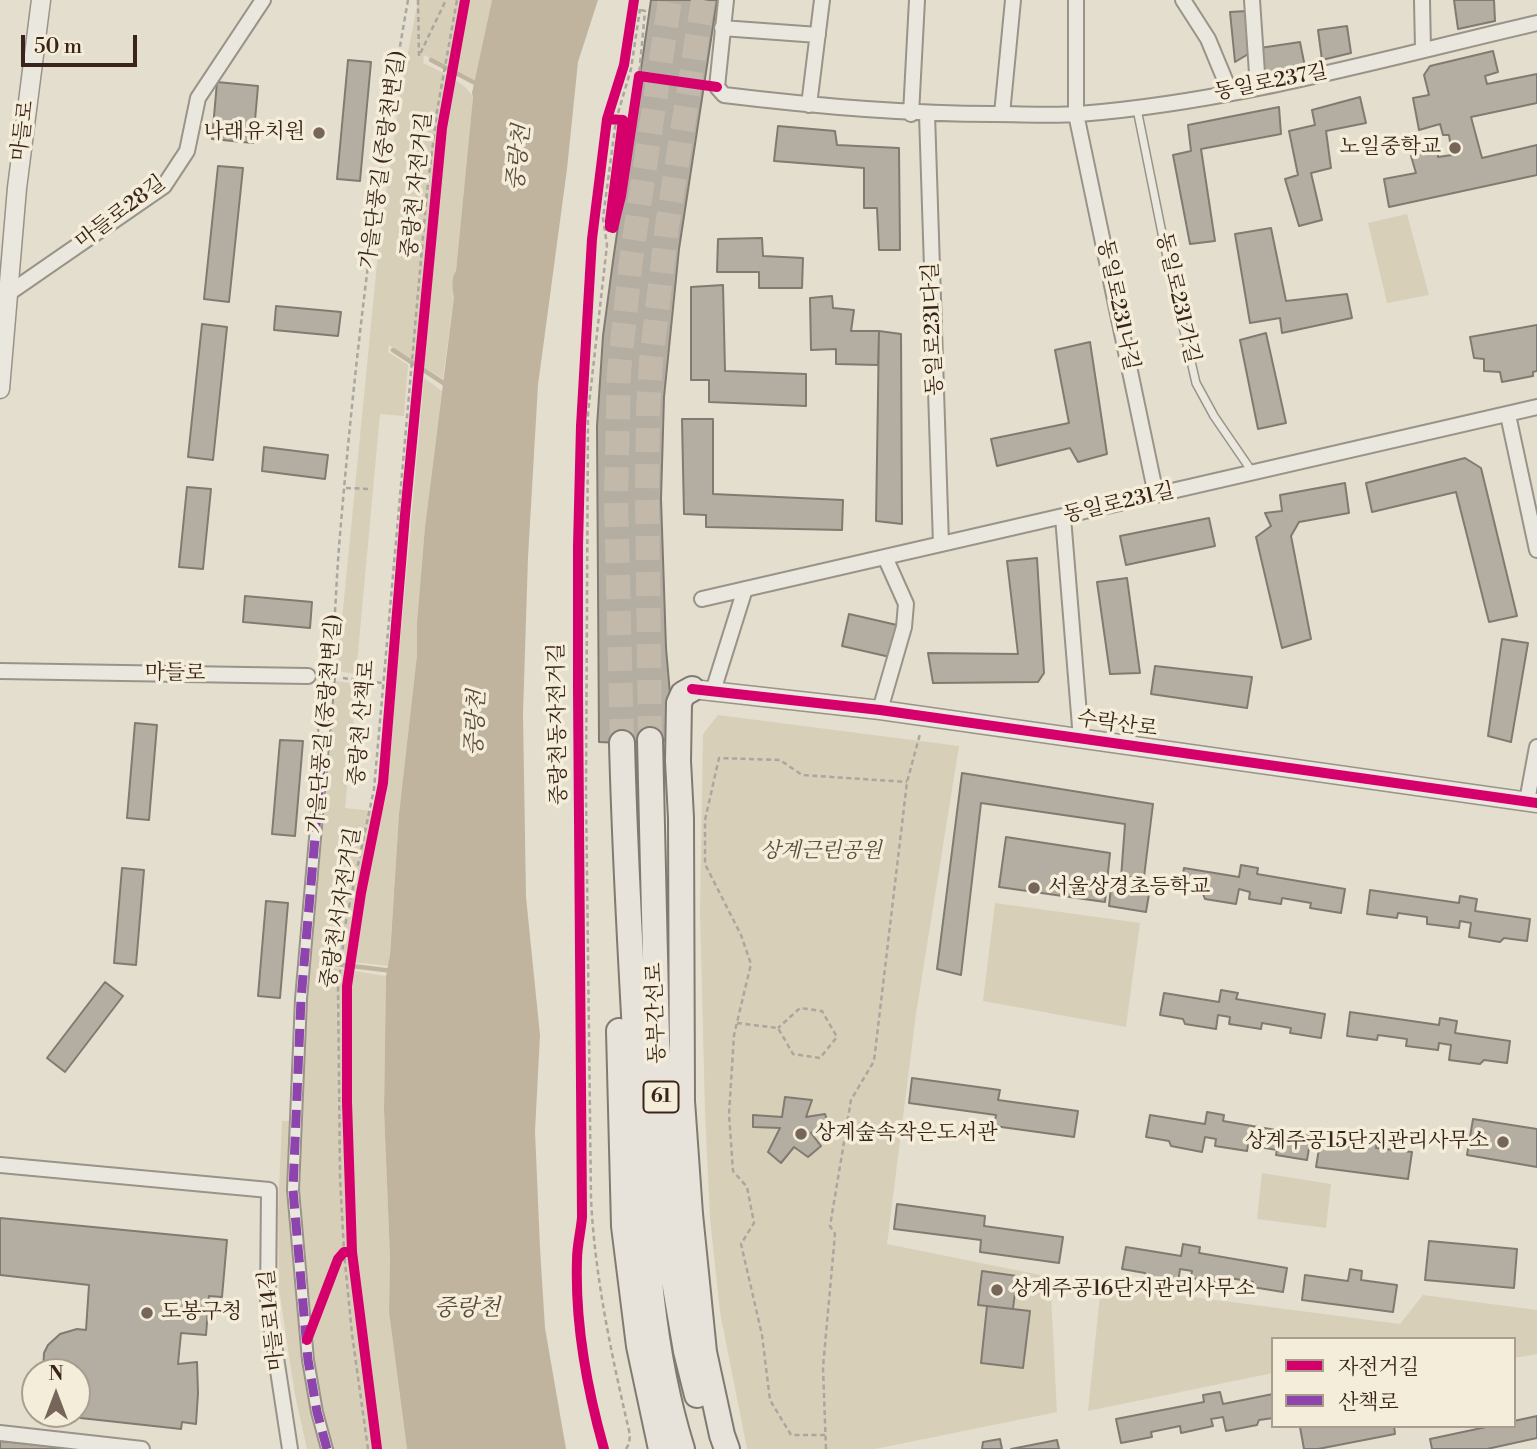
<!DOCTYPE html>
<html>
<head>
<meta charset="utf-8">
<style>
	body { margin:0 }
	#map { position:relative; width:1537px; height:1449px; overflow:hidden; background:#e4dece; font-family:"Libre Bodoni","Noto Serif KR",serif }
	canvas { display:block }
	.legend { position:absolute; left:1271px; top:1337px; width:245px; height:91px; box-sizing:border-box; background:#f4edd9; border:2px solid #aa9d8d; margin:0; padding:9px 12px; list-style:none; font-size:21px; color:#3a241a }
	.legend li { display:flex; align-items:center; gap:14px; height:35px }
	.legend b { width:35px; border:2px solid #aa9d8d }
	.north { position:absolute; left:21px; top:1358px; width:70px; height:70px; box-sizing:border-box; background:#f4edd9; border:2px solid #aa9d8d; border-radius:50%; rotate:0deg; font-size:19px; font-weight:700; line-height:28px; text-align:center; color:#3a241a }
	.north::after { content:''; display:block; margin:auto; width:24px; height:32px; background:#766559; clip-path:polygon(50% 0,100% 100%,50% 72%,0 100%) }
	.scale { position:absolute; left:21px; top:35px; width:116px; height:32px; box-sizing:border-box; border:4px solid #3a241a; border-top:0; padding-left:9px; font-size:21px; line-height:24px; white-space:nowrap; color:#3a241a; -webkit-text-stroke:5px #f4edd9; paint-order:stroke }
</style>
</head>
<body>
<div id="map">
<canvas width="1537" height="1449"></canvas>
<ul class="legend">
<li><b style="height:9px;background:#d6006c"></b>자전거길</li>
<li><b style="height:9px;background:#8e44ad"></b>산책로</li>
</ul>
<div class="north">N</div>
<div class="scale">50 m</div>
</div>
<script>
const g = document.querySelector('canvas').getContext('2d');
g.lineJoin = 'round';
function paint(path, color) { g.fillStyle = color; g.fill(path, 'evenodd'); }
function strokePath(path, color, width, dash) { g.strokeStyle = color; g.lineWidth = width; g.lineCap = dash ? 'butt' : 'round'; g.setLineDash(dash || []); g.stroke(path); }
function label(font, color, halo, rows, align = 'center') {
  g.font = font + ' "Libre Bodoni","Noto Serif KR",serif'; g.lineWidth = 7; g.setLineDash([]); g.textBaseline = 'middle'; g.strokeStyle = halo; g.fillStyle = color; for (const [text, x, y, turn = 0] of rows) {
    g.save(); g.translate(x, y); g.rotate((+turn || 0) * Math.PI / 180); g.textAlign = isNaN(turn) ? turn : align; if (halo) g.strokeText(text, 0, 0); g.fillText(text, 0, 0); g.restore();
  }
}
const green = new Path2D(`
	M418,0H492L475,80L424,55L423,63C439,71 464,81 473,97L456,271C451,278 452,288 454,296L443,379L389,345L388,352L408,365L404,416L380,414L356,674L337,671L379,243L400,95Z
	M1407,214L1429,295L1387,303L1368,223Z
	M424,378L442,391L425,527L417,622V655L399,814L389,966L324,959L322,966L386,976L384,1110L390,1257L389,1312L407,1449H307L295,1395L279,1289L278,1214L282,1121H299L305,1013L336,681L357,684L345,808L382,812L386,798Z
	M718,715L959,746L916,1014L887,1244L1050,1277L1057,1412L875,1449H747L720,1312L710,1218L705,1111L700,911L703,734Z
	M995,903L1140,923L1126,1027L983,1001Z
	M1262,1173L1331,1184L1326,1228L1257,1219Z
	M1101,1285L1400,1324L1423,1295L1537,1310V1354L1514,1358V1339H1273V1373L1088,1411Z`);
const water = new Path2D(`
	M492,0H598L578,62L567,169L538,385L528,557L523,714L526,897L540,1035L535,1131L540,1248L545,1328L566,1449H407L389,1312L390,1257L384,1110L386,976L390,955L399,814L417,655V622L425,527L454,297C452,288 451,278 456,271L473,97L472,93Z`);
const stream = new Path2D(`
	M431,60L477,84
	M393,350L445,384
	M327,963L393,971`);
const building = new Path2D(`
	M651,0H717L679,249L664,397L661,499L666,648L674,740L622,743L599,742L597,426L603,336L613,261Z
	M1454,0H1494L1495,21L1458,29Z
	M1247,11L1250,53L1235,62L1230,12Z
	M1347,26L1351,53L1322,60L1318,30Z
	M1300,42L1305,67L1269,75L1262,70L1260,48Z
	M1493,51L1498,72L1485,76L1487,84L1537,74V103L1471,117L1482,158L1537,145V175L1389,207L1384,179L1416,173L1411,156L1438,150V157L1452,155L1449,135H1443L1440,124L1419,130L1413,98L1429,95L1424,75L1430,66Z
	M348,60L371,62L360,181L337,179Z
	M217,82L258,86L253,143L212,139Z
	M1360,97L1366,123L1326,131L1331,168L1311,173L1322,220L1299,226L1285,179L1298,175L1289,131L1315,125L1312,110Z
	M1279,107L1281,134L1201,149L1215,241L1190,244L1173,155L1191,151L1188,125Z
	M778,126L835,131L837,145L899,148L900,250H879L877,208H864V168L774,161Z
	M218,166L243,168L229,302L204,299Z
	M1271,228L1286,301L1347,294L1352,318L1282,333L1280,318L1250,323L1235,234Z
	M762,238L763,256L803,258L802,288H759V272H717L718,239Z
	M723,285L725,371L806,374V406L709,402V380H691V287Z
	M832,296L833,308L854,310L851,331H879L878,365L836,364V349L811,350L810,298Z
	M276,306L341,312L338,336L274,330Z
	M202,324L227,327L213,460L188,457Z
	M1537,325V371L1533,372V376L1502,382L1500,372L1484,371V359L1474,358L1470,337Z
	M879,331L901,334L902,524L876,521Z
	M1266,333L1286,423L1258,429L1240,340Z
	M1090,342L1107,454L1078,462L1070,448L997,466L991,439L1069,423L1055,350Z
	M682,419H713V494L843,500L842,530L706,527V515L684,514Z
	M264,447L328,455L325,479L262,471Z
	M1465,458L1481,468L1517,616L1489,622L1456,492L1372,512L1366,483Z
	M1345,483L1349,513L1299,522L1291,536L1311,639L1282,648L1256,537L1271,526L1265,513L1282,511L1280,495Z
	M187,487L211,489L203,569L179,567Z
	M1209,518L1215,546L1126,565L1120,536Z
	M1037,558L1044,673L1038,682L933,683L928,653L1018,654L1007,561Z
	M1127,578L1140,673L1110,674L1097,582Z
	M245,596L312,602L310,628L243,622Z
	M849,614L897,625L890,657L842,646Z
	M1502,639L1528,643L1511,742L1488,736Z
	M1155,666L1252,677L1247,708L1151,694Z
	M135,723L157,725L149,820L127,818Z
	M280,740L303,741L295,836L272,834Z
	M962,773L1153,804L1144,877H1128L1126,885L1150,888L1146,912L1109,906L1112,878H1121L1125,824L981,803L961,975L937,969Z
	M1006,837L1110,853L1105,902L999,887Z
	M1241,865L1258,868L1257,874L1345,889L1341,913L1310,908L1311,903L1282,898L1281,904L1249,899L1250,892L1239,889L1236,904L1205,899L1203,894L1180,890L1184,868L1239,877Z
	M122,868L144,870L136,965L114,963Z
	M1370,890L1459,903L1460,896L1477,899L1475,911L1530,919L1527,941L1504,938L1500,942L1469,937L1471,923L1460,921L1459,928L1427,924V917L1398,913L1397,918L1367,914Z
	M266,901L288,903L280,998L258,996Z
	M105,982L123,996L65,1072L47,1058Z
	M1221,990L1238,993L1236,999L1325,1014L1321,1038L1290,1033L1291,1028L1262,1023L1261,1029L1229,1024L1230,1017L1218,1015L1216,1029L1185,1024L1183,1019L1160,1015L1164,993L1219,1002Z
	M1350,1012L1439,1025L1440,1018L1457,1021L1455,1033L1510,1041L1507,1063L1484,1060L1480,1064L1449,1060L1451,1045L1439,1043L1438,1050L1406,1046L1407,1039L1378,1035L1377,1040L1347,1036Z
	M912,1078L1000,1090L998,1100L1078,1111L1074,1137L994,1126L996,1115L909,1103Z
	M785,1097L812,1100L806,1117L825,1114L829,1126L811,1133L821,1146L808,1157L794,1147L781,1163L768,1152L780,1128L753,1127V1115L782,1117Z
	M1207,1112L1224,1115L1223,1121L1311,1136L1307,1160L1276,1155L1277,1150L1248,1145L1247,1151L1215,1146L1216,1139L1205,1137L1202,1152L1171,1146L1169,1141L1146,1137L1150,1115L1205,1124Z
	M1473,1119L1537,1129V1167L1467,1155Z
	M1364,1136L1377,1138L1376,1148L1412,1152L1408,1179L1316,1167L1320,1143L1363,1148Z
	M897,1204L985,1216L984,1226L1063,1237L1059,1263L980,1252L981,1240L894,1229Z
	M0,1218L227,1240L222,1297L209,1296L206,1335L181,1333L178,1364L197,1362L198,1393L196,1424L182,1422L181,1429L53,1415L77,1414V1372H43L44,1353L48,1345L60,1334L77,1329L86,1330L89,1285L0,1275Z
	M1429,1241L1517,1249L1514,1288L1425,1280Z
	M1183,1244L1200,1247L1199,1253L1287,1268L1283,1292L1252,1287L1253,1282L1224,1277L1223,1283L1191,1278L1192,1271L1180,1269L1178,1283L1147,1278L1145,1273L1122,1269L1126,1247L1181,1256Z
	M1350,1269L1362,1271L1361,1280L1397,1285L1393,1312L1302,1300L1305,1275L1348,1281Z
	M982,1271L1017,1276L1013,1309L978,1305Z
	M987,1306L1030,1311L1023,1368L981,1363Z
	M1220,1392L1223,1404L1273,1394V1418L1259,1420L1257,1425L1226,1431L1223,1417L1211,1419L1213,1426L1181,1433L1180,1426L1151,1432L1152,1437L1121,1443L1116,1419L1204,1402L1203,1395Z
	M1537,1416V1438L1487,1449H1432L1430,1439L1491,1426H1514V1421Z
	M1305,1426H1394L1395,1434L1318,1449H1304L1300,1427Z
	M1000,1439L1002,1449H982L983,1442Z
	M1057,1440L1059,1449H1011Z
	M0,1441L77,1449H0Z`);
const trunkTunnel = new Path2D(`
	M650,740L647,498L648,410L651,361L667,226L703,0
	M622,743L616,499L619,371L631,260L670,0`);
const path = new Path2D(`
	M418,0L419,56L446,0
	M633,8L645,11L639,76
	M346,488L370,489
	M331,663C335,624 336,586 339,547C354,364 376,181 408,0
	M343,678L382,683
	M737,1023L778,1028L793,1054L820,1058L837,1037L822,1011L800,1008L778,1028
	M825,1435H791L770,1400L762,1335L741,1244L754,1223L747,1187L733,1171L729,1114L734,1035L751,964L741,935L705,864V820L719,758L780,760L802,775L907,782
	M368,1449L352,1334L344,1252L340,1177L338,988L346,921L374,789L427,192L437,111L457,0
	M626,1449L629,1444L630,1435C612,1357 595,1279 591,1199L586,793L588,413L607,245L603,218L616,120L631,69L640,9
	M826,1449L823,1367L835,1234L830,1226L851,1100L874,1061L907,782L920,734`);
const service = new Path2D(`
	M1137,109L1165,248L1196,383L1214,416L1253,473`);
const pedestrian = new Path2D(`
	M327,1449L317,1412L308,1360L293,1190L301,999L329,677`);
const minor = new Path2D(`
	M726,0L717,87L724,95C814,106 903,114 994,114C1022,114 1051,116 1079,114C1234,102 1386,58 1537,23
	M1076,0V114L1156,495
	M1183,0L1208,39L1230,92
	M1252,0L1258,88
	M1422,0L1423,50
	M722,28L818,35
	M809,105L822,0
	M911,114L917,0
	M927,114L941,544
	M1002,114L1013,0
	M9,293L164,186L187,151L198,98L263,0
	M1508,415L1537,550
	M1063,517L1081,739
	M702,599L1537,407
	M0,671L308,676
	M713,691L745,589
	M880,710L904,627L906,604L885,557
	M1527,801L1537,747
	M0,1165L269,1190L268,1305L290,1449
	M0,1433L142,1449`);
const tertiary = new Path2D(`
	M0,389L17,188L41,0
	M692,689L880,710L1537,803`);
const trunk = new Path2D(`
	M692,689L683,694L679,703L678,761L681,818L682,1101L690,1214L704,1352L722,1435L727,1449
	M650,740L657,1042L672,1269L686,1351L697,1395
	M622,743C625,863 632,983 639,1103C645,1219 647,1337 682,1449
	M619,1031L624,1226L639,1346L661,1449`);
const quiet = new Path2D(`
	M327,1449L317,1412L308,1360L293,1190L301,999L329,677`);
const cycleway = new Path2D(`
	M607,119L623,120L610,221V227L613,228L621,196L639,76L717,87
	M692,689L880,710L1537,803
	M307,1340L338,1259L344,1252H352
	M377,1449L352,1252L347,1102V986L361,893L383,783L405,515L442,128L465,0
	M604,1449C587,1389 575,1322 577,1260C577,1245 581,1231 582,1217L578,690V546L581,426L592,239L607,119L624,65L634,0`);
const markers = [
	[319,133,7,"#766559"],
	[1455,148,7,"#766559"],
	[1034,888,7,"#766559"],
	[801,1134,7,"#766559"],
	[1503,1142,7,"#766559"],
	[997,1290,7,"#766559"],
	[147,1313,7,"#766559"]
];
const shields = [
	[661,1097,35]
];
const shieldNames = [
	["61",661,1097]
];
const streetNames = [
	["동일로237길",1271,83,-11],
	["마들로",24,131,-83],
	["가을단풍길 (중랑천변길)",384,160,-82],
	["중랑천 자전거길",418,185,-84],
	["마들로28길",121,213,-37],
	["동일로231가길",1177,298,77],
	["동일로231나길",1117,305,78],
	["동일로231다길",934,329,-92],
	["동일로231길",1119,504,-13],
	["마들로",175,674,1],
	["중랑천 산책로",363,723,-85],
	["가을단풍길 (중랑천변길)",326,724,-85],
	["중랑천동자전거길",559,724,-91],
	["수락산로",1117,725,8],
	["중랑천서자전거길",342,908,-81],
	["동부간선로",657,1013,-92],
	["마들로14길",273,1320,-96]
];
const poiNames = [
	["나래유치원",305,133,"right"],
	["노일중학교",1441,148,"right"],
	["서울상경초등학교",1048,888],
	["상계숲속작은도서관",815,1134],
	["상계주공15단지관리사무소",1489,1142,"right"],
	["상계주공16단지관리사무소",1011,1290],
	["도봉구청",161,1313]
];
const parkNames = [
	["상계근린공원",821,852]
];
const waterNames = [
	["중랑천",520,158,-84],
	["중랑천",477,723,-87],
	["중랑천",467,1309]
];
paint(green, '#d8cfb9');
paint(water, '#c0b49e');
strokePath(stream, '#c0b49e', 4.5);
paint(building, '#b4aea2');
strokePath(building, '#817a70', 2);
strokePath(trunkTunnel, '#c2b9aa', 24, [24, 12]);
strokePath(service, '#999388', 10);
strokePath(pedestrian, '#999388', 14);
strokePath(minor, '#999388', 18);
strokePath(tertiary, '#999388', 21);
strokePath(trunk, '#817a70', 28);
strokePath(path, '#aba69e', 2.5, [5, 3.5]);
strokePath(service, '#eae7df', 7);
strokePath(pedestrian, '#eae7df', 10);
strokePath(minor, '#eae7df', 14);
strokePath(tertiary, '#eae7df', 18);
strokePath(trunk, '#e7e3da', 24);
strokePath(quiet, '#8e44ad', 9, [18, 9]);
strokePath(cycleway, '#d6006c', 10);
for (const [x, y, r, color] of markers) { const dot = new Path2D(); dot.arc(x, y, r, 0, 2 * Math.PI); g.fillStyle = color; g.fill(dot); strokePath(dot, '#f4edd9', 2.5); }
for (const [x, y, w] of shields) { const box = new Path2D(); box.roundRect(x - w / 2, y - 15.5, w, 31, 5); g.fillStyle = '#f4edd9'; g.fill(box); strokePath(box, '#3a241a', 2); }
label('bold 19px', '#3a241a', null, shieldNames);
label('21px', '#3a241a', '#f4edd9', streetNames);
label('21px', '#3a241a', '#f4edd9', poiNames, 'left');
label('italic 21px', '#5f4c3d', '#f4edd9', parkNames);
label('italic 23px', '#5e4a3c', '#f4edd9', waterNames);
</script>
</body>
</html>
